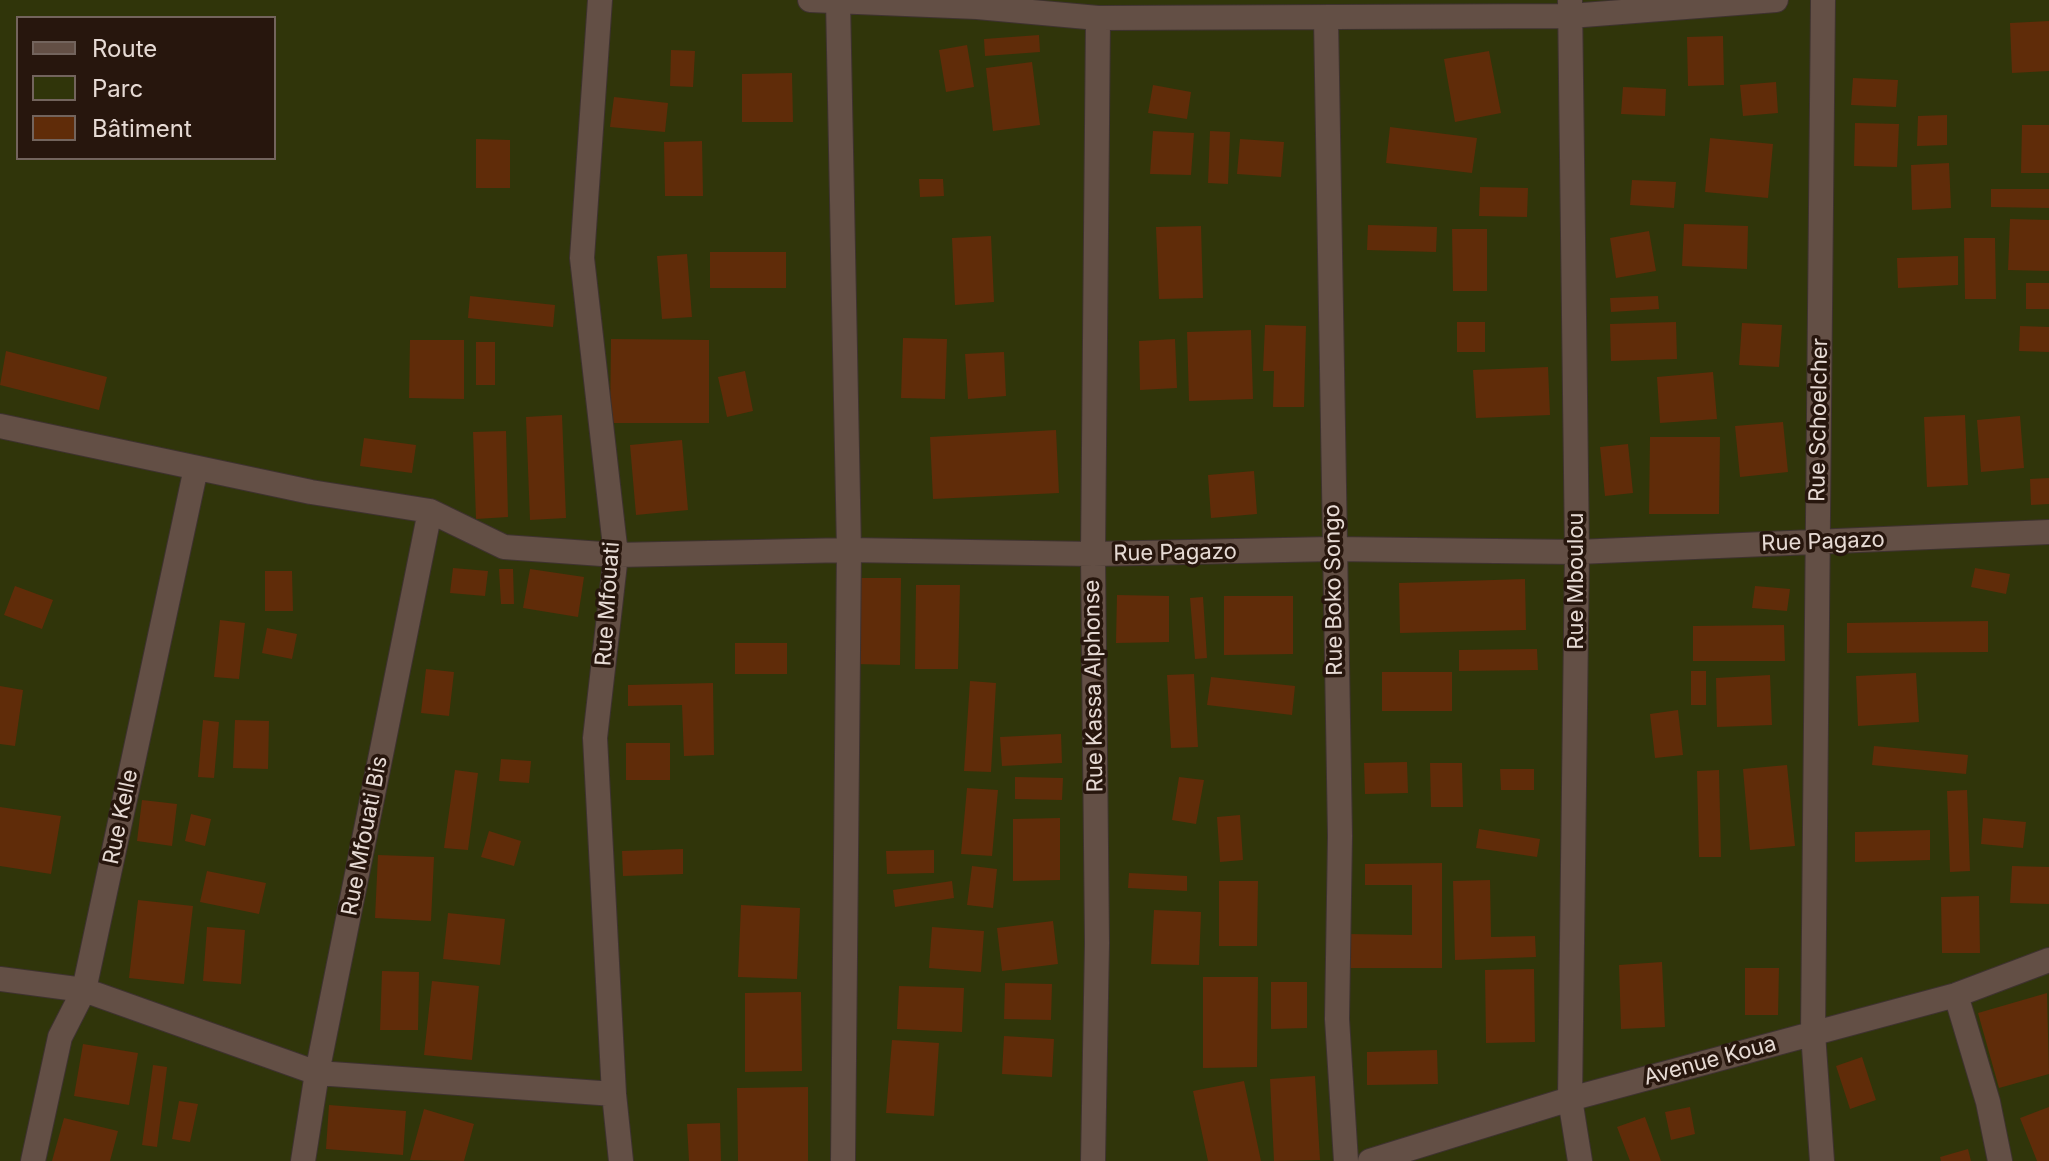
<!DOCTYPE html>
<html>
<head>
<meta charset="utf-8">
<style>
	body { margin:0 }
	#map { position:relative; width:2049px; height:1161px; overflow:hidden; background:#27160d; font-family:Inter,sans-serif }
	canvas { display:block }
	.legend { position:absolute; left:16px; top:16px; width:260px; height:144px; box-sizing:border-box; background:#27160d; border:2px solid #73645d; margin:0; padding:10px 14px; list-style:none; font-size:24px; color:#e6dad4 }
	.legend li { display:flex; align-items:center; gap:16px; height:40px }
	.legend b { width:40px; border:2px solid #73645d }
</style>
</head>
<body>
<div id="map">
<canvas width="2049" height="1161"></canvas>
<ul class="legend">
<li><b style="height:10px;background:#634f45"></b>Route</li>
<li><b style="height:22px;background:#30350a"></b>Parc</li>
<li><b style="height:22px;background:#602c09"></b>Bâtiment</li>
</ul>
</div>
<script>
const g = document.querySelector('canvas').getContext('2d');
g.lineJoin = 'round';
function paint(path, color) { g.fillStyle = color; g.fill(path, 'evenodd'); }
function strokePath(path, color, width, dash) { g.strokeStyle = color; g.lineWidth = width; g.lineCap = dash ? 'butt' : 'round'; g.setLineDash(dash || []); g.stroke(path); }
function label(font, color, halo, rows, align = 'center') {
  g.font = font + ' Inter,sans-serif'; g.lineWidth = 7; g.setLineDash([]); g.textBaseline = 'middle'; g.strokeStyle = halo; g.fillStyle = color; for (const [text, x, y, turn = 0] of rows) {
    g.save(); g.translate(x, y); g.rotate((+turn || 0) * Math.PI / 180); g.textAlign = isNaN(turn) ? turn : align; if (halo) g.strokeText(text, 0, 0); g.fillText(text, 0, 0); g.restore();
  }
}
const green = new Path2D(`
	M0,0H2049V1161H0ZM18,18H274V158H18Z`);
const building = new Path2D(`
	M2049,21V71L2012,73L2010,23Z
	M1039,35L1040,52L985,56L984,39Z
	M1723,36L1724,85L1688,86L1687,37Z
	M967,45L974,87L946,92L939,50Z
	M671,50L695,51L693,87L670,86Z
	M1489,51L1501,113L1455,122L1444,59Z
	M1032,62L1040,125L993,131L986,68Z
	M792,73L793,122H742V74Z
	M1853,78L1898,80L1896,107L1851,105Z
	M1776,82L1778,113L1743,116L1740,85Z
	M1153,85L1191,92L1187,119L1148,113Z
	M1623,87L1666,89L1665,116L1621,114Z
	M614,97L668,103L665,132L610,127Z
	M1947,115V145L1917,146L1918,116Z
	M1855,123L1899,124L1897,167L1854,166Z
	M2022,125H2049V173H2021Z
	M1390,127L1477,138L1472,173L1386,163Z
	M1153,131L1194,133L1191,175L1150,174Z
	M1210,131L1230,132L1228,184L1208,183Z
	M1710,138L1773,144L1768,198L1705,192Z
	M476,139L510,140V188H476Z
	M1240,139L1284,142L1281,177L1237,174Z
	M702,141L703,196H665L664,142Z
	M1949,163L1951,208L1912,210L1911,165Z
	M919,179H943L944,196L920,197Z
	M1632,180L1676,182L1674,208L1630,205Z
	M1480,187L1528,188L1527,217L1479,216Z
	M1991,189H2049V208L1991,207Z
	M2010,219L2049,220V271L2008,270Z
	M1684,224L1748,226L1747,269L1682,266Z
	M1368,225L1437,227L1436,252L1367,250Z
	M1201,226L1203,298L1159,299L1156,227Z
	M1452,229H1487V291H1453Z
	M1649,231L1656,271L1616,278L1610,238Z
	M991,236L994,302L955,305L952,238Z
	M1964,238H1995L1996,299H1965Z
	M710,252H786V288H710Z
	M687,254L692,317L662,319L657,256Z
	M1958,256V285L1898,288L1897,258Z
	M2026,283H2049V309H2026Z
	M470,296L555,305L553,327L468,318Z
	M1658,296L1659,309L1611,312L1610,298Z
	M1457,322H1485V352H1457Z
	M1676,322L1677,359L1611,361L1610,324Z
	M1742,323L1782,325L1779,367L1739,365Z
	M1265,325L1306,326L1304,407H1273L1274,371H1263Z
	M2020,326L2049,327V352L2019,351Z
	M1251,330L1253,399L1189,401L1187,332Z
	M903,338L947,339L945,399L901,398Z
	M611,339L709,340V423H610Z
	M1175,339L1177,388L1140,390L1139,341Z
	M410,340H464V399L409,398Z
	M476,342H495V385H476Z
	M6,351L107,377L99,410L0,385Z
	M1004,352L1006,396L968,399L965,354Z
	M1548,367L1550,415L1476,418L1473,370Z
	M745,371L753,411L727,417L718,377Z
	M1713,372L1717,419L1660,423L1657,377Z
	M562,415L566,518L530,520L526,417Z
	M1965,415L1968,485L1927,487L1924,417Z
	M2020,416L2024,468L1981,472L1977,420Z
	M1783,422L1788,472L1740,477L1735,426Z
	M1056,430L1059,493L933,499L930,437Z
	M506,431L508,517L476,519L473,432Z
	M1650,437H1720L1719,514H1649Z
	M364,438L416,445L412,473L360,466Z
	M682,440L688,510L636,515L630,445Z
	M1628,444L1633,493L1605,496L1600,447Z
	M1254,471L1257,514L1211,518L1208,475Z
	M2049,478V504L2031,505L2030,479Z
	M453,568L488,571L485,596L450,593Z
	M1975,568L2010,574L2006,594L1971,587Z
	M499,569H513L514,604H501Z
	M530,569L584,577L578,617L523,608Z
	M265,571H292L293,611H265Z
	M856,578H901L900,665L854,664Z
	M1525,579L1526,630L1400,633L1399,583Z
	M916,585H960L958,669H915Z
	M15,586L53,600L42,629L4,615Z
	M1755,586L1790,589L1787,611L1752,608Z
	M1117,595L1169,596V642L1116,643Z
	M1224,596H1293V654L1224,655Z
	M1203,597L1207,658L1195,659L1190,598Z
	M220,620L245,623L239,679L214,677Z
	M1988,621V652L1847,653V623Z
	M1784,625L1785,661H1693V626Z
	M267,628L297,634L292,659L262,653Z
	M735,643H787V674H735Z
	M1537,649L1538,670L1459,671V650Z
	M426,669L454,672L449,716L421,713Z
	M1691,671H1706V705H1691Z
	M1382,672H1452V711H1382Z
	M1916,673L1919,722L1858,726L1856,676Z
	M1194,674L1198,747L1171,748L1167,675Z
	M1770,675L1772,725L1717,727L1716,678Z
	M1211,677L1295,686L1292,715L1207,705Z
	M970,681L996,683L991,772L964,771Z
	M713,683L714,755L684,756L682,705L628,706V685Z
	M0,686L23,690L15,746L0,744Z
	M1678,710L1683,755L1655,758L1650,714Z
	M203,720L219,722L214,778L198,777Z
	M235,720L269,721L268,769L233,768Z
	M1061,734L1062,763L1002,766L1000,737Z
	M626,743H670V780H626Z
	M1874,746L1968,755L1966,774L1872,765Z
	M501,759L531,761L529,783L499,781Z
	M1407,762L1408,793L1365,794L1364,763Z
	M1430,763H1462L1463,807H1431Z
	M1787,765L1795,846L1750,850L1743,769Z
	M1500,769H1534V790H1501Z
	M455,770L478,773L468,850L444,848Z
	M1719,770L1721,857H1699L1697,771Z
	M1015,777L1063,778L1062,800L1015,799Z
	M1179,777L1204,780L1196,824L1172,820Z
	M967,788L998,790L992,856L961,854Z
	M1967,790L1970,871L1950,872L1947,791Z
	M142,800L177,804L172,846L137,841Z
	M0,807L61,816L51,874L0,866Z
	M191,814L211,819L205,846L185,841Z
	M1240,815L1243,860L1220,862L1217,817Z
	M1060,818V880L1013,881V819Z
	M1983,818L2026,822L2023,848L1981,844Z
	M1479,829L1540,839L1537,857L1476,848Z
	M1930,830V860L1855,862V832Z
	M489,831L521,841L514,866L481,857Z
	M683,849V874L623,876L622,851Z
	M934,850V873L887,874L886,851Z
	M378,855L434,857L431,921L375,918Z
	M1442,863V968H1348V934L1412,935V885H1365V864Z
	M972,866L997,869L993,908L967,905Z
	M2012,866L2049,867V904L2010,903Z
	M207,871L266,883L259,914L200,902Z
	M1129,873L1187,876V891L1128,888Z
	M1490,880L1491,937L1535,936L1536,957L1455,960L1453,881Z
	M952,881L954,898L895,907L893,890Z
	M1219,881H1258L1257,946H1219Z
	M1979,896L1980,953H1942L1941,897Z
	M138,900L193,906L184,984L129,978Z
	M741,905L800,908L797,979L738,977Z
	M1154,910L1201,912L1199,965L1151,964Z
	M448,913L505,919L500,965L443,959Z
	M1053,921L1058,964L1002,971L997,928Z
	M207,927L245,930L241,984L203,981Z
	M932,927L984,931L981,972L929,968Z
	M1662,962L1665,1027L1621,1029L1619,965Z
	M1745,968H1779L1778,1015H1745Z
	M1534,969L1535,1042L1486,1043L1485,970Z
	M382,971L419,972L418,1030H380Z
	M1203,977H1258L1257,1067L1203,1068Z
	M432,981L479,986L472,1060L424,1055Z
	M1271,982H1307V1028L1271,1029Z
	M1005,983L1052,984L1051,1020L1004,1019Z
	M899,986L964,988L962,1032L897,1029Z
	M801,992L802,1071L745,1072V993Z
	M2047,993L2049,1074L1999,1088L1978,1013Z
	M1004,1036L1054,1039L1052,1077L1002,1074Z
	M892,1040L939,1043L934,1116L886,1113Z
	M83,1044L138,1053L129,1105L74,1096Z
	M1437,1050L1438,1084L1367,1085V1052Z
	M1862,1057L1876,1100L1850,1109L1836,1066Z
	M153,1065L167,1067L157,1147L142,1145Z
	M1315,1076L1320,1160L1274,1161L1270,1079Z
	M1244,1081L1261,1161H1208L1193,1091Z
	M808,1087V1161H738L737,1088Z
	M179,1101L198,1104L190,1142L172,1139Z
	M329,1105L406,1111L403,1155L326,1149Z
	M1690,1107L1695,1134L1671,1140L1665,1112Z
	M2049,1107V1161H2037L2020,1118Z
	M424,1109L474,1124L464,1161L410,1160Z
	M1645,1117L1661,1161H1630L1617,1127Z
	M64,1118L118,1131L110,1161H52Z
	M720,1123L721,1161H689L687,1124Z
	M1968,1149L1971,1161H1941L1940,1157Z`);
const street = new Path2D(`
	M600,0L582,258L616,555L595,738L614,1094L621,1161
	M810,0L977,7L1098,18L1570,16L1776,0
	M838,0L849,550L843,1161
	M1570,0L1577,552L1570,1099L1580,1161
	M1326,18L1340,836L1337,1019L1346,1161
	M0,426L311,492L430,511L504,547L616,555L849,550L1093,554L1332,549L1577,552L2049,532
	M0,979L84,990L317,1073L614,1094
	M1956,995L1988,1102L2000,1161
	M33,1161L60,1037L84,990L196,468
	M303,1161L317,1073L430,511
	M1093,1161L1097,943L1093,554L1098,18
	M1370,1161L1570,1099L1956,995L2049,960
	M1822,1161L1813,1033L1823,0`);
const streetNames = [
	["Rue Schoelcher",1819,420,-89],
	["Rue Pagazo",1823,542,-2],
	["Rue Pagazo",1175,553,-1],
	["Rue Mboulou",1576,581,-90],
	["Rue Boko Songo",1334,590,-91],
	["Rue Mfouati",608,604,-86],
	["Rue Kassa Alphonse",1094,686,-91],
	["Rue Kelle",121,817,-78],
	["Rue Mfouati Bis",365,836,-79],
	["Avenue Koua",1710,1061,-15]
];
paint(green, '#30350a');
paint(building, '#602c09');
strokePath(street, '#3e322f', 26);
strokePath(street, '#634f45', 24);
label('22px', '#e6dad4', '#27160d', streetNames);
</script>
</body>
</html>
